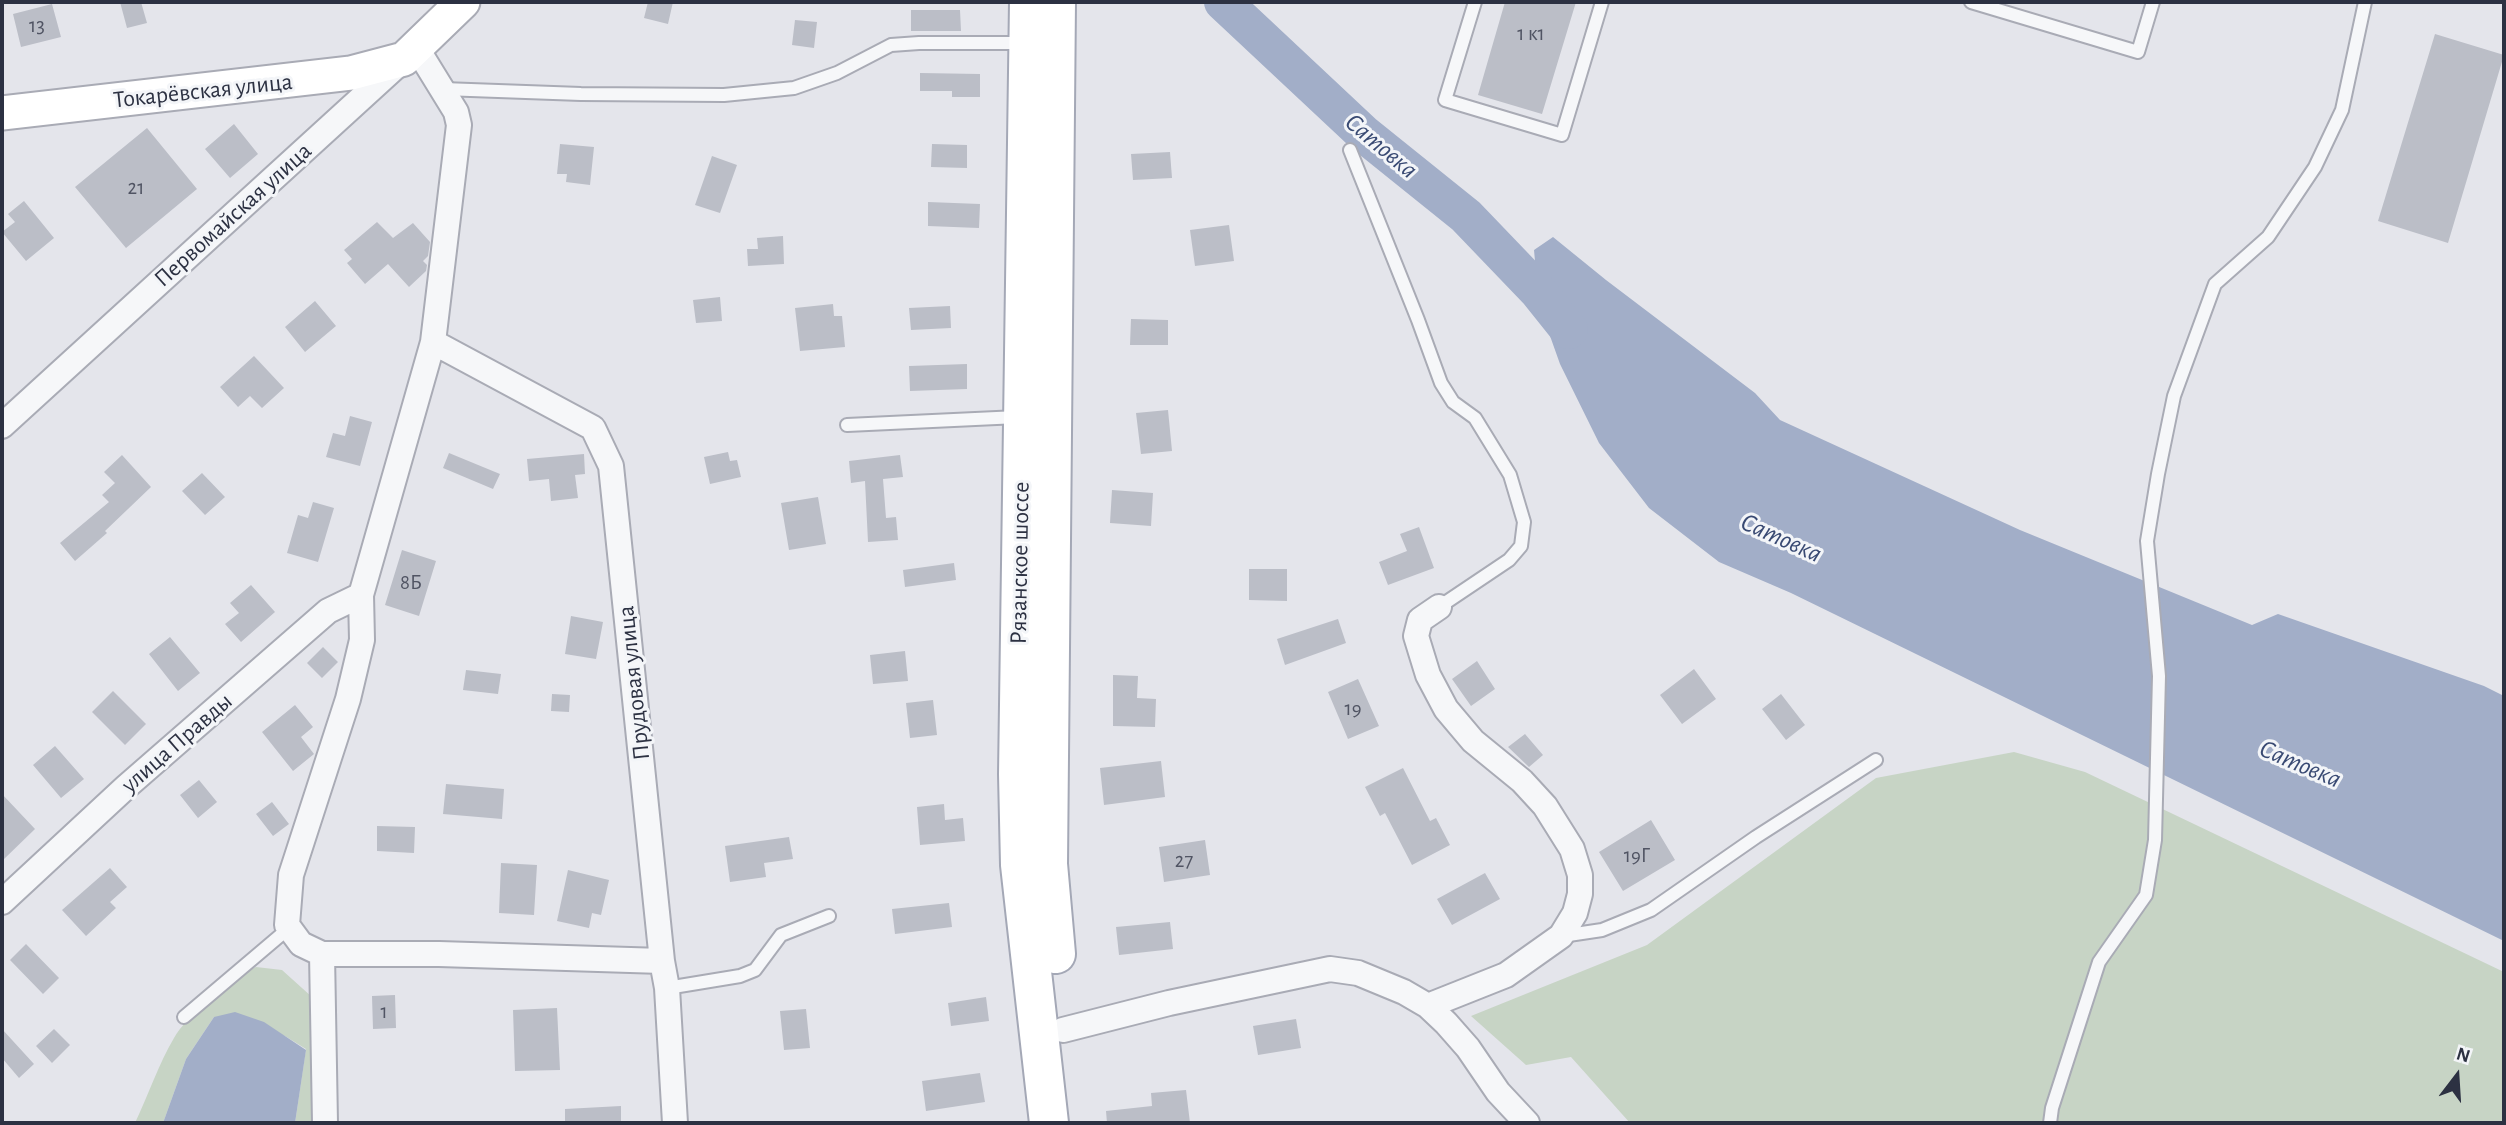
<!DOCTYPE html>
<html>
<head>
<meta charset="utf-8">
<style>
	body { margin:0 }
	#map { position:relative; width:2506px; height:1125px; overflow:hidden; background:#e4e5eb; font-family:"Alegreya Sans",sans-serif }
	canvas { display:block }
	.frame { position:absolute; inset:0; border:4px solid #2c3142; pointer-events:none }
	.north { position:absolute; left:2422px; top:1041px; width:70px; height:70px; -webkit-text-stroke:5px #f3f5f8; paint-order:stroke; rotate:17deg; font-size:19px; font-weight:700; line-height:28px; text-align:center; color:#2c3142 }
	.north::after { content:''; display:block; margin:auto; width:24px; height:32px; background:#2c3142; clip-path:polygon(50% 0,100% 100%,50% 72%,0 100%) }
</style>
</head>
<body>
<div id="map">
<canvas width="2506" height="1125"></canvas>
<div class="frame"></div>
<div class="north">N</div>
</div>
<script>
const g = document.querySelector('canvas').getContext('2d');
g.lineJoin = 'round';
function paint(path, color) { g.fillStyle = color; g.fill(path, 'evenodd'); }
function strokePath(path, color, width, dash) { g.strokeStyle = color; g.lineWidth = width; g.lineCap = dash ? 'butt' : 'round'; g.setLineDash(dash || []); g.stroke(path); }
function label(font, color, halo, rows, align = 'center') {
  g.font = font + ' "Alegreya Sans",sans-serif'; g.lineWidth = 6; g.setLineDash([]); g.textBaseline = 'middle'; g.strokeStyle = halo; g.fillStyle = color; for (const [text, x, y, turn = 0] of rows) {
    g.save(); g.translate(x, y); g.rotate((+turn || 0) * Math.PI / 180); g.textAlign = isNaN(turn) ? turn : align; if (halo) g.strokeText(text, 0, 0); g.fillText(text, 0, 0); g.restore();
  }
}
const green = new Path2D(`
	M2014,752L2085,772L2504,972V1123H1630L1571,1057L1526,1065L1471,1016L1647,945L1876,778Z
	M256,967L282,970L312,997L320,1123H295L306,1049L285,1036L214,1017L186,1059L163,1123H135C148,1096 159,1063 174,1038C186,1016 233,978 256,967Z`);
const water = new Path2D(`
	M1553,237L1606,280L1755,393L1780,420L2020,530L2252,625L2278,614L2484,686L2504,696V941L1791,593L1719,562L1649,508L1599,443L1560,364L1539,305L1534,250Z
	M235,1012L264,1022L306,1050L295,1123H163L186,1059L214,1017Z`);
const river = new Path2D(`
	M1223,2L1364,134L1466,216L1537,290L1569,330`);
const building = new Path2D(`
	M120,2H141L147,23L127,28Z
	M648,2H673L668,24L644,18Z
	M1505,2H1576L1542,114L1478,95Z
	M52,4L61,37L21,47L13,14Z
	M911,10H960L961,31H911Z
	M795,20L817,22L814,48L792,45Z
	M2435,34L2504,55L2448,243L2378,221Z
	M920,73L980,74V97H952V91H920Z
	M234,124L258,154L230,178L205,149Z
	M147,128L197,189L126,248L75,187Z
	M560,144L594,147L590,185L566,182L567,174H557Z
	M932,144L967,145V168L931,167Z
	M1170,152L1172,178L1133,180L1131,154Z
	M712,156L737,165L720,213L695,205Z
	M24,201L54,238L26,261L2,232L15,222L8,214Z
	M928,202L980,204L979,228L928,226Z
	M377,222L393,238L413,223L430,242L428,256L423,261L427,265L426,271L409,287L388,264L365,284L347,263L352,259L344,250Z
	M1229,225L1234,261L1195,266L1190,230Z
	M783,236L784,264L748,266L747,249H758L757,238Z
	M720,297L722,321L696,323L693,300Z
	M315,301L336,326L305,352L285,327Z
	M833,304L834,316H842L845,347L800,351L795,308Z
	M950,306L951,328L911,330L909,308Z
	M1131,319L1168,320V345H1130Z
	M254,356L284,388L262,408L250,396L238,407L220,387Z
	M967,364V389L910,391L909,366Z
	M1168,410L1172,451L1141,454L1136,413Z
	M350,416L372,422L360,466L326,457L333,433L345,436Z
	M728,452L730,461L737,460L741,477L710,484L704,457Z
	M449,453L500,474L493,489L443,468Z
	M584,454L585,474L575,475L578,498L551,501L549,479L529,481L527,459Z
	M122,455L151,487L105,531L107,533L75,561L60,543L109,502L102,495L115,483L104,472Z
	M900,455L903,477L883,479L886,518L896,517L898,540L868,542L865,481L851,483L849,461Z
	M202,473L225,497L205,515L182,491Z
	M1112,490L1153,493L1151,526L1110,523Z
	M818,497L826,544L789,550L781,503Z
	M313,502L334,508L318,562L287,553L298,515L308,518Z
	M1419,527L1434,568L1388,585L1379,562L1407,551L1400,534Z
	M402,550L436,561L419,616L385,605Z
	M954,563L956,580L905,587L903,570Z
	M1249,569H1287V601L1249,600Z
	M251,585L275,612L241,642L225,624L239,613L230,603Z
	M571,616L603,622L596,659L565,654Z
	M1338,619L1346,643L1285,665L1277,639Z
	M170,637L200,673L178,691L149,654Z
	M323,647L338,662L322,678L307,663Z
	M905,651L908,681L873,684L870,655Z
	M1477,661L1495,689L1471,706L1452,679Z
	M1694,669L1716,699L1682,724L1660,695Z
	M466,670L501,674L498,694L463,690Z
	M1113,675L1138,676L1137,698L1156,699L1155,727L1113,726Z
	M1358,679L1379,726L1348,739L1328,692Z
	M113,691L146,724L125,745L92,712Z
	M552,694L570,695L569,712L551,711Z
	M1781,694L1805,725L1786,740L1762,709Z
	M933,700L937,735L910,738L906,703Z
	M295,705L313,727L301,737L314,754L293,771L262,732Z
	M1525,734L1543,755L1529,767L1508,747Z
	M55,746L84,779L61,798L33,765Z
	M1161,761L1165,797L1104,805L1100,768Z
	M1403,768L1430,821L1436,818L1450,845L1412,865L1385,813L1380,816L1365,787Z
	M199,780L217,802L198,818L180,795Z
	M446,784L504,789L502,819L443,814Z
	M2,794L35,829L2,861Z
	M272,802L289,824L273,836L256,814Z
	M944,804L945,820L963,818L965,841L920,845L917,807Z
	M1651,820L1675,860L1623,891L1599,852Z
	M377,826L415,827L414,853L377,851Z
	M789,837L793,859L764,863L766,877L730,882L725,846Z
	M1205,840L1210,875L1164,882L1159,847Z
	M501,863L537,865L534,915L499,913Z
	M110,868L127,887L110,902L116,908L86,936L62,910Z
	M568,870L609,880L601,915L592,913L589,928L557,921Z
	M1485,873L1500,899L1452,925L1437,899Z
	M949,903L952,927L895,934L892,909Z
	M1170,922L1173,949L1119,955L1116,927Z
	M26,944L59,978L43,994L10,960Z
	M395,995L396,1028L373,1029L372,996Z
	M986,997L989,1021L951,1026L948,1003Z
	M557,1008L560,1070L515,1071L513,1010Z
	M806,1009L810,1048L784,1050L780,1011Z
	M1296,1019L1301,1048L1258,1055L1253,1026Z
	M2,1029L34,1064L19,1078L2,1058Z
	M54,1029L70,1045L52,1063L36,1046Z
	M980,1073L985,1102L926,1111L922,1081Z
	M1186,1090L1190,1123H1107L1106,1111L1152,1106L1151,1093Z
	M621,1106V1123H565V1109Z`);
const service = new Path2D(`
	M1475,2L1445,100L1562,135L1602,2
	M1971,2L2138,52L2153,2
	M443,89L581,94L724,95L794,88L837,73L891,45L919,43H1024
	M1350,150L1418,320L1441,383L1453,402L1475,418L1510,475L1524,522L1521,546L1509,560L1439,607
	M847,425L1018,417
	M1562,936L1602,930L1651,910L1756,837L1876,760
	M667,988L740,976L755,970L781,935L829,916
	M184,1017L289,928
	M2050,1123L2052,1108L2099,962L2146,895L2155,840L2159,676L2147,541L2158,474L2174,396L2215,284L2268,237L2315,167L2342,110L2365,2`);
const minor = new Path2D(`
	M416,47L456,112L459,125L433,342L361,595L362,640L348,699L291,875L287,925L301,944L322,954H439L662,961
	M433,342L593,428L611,466L662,961L667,988L675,1123
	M2,426L402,61
	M2,902L126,787L328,611L361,595
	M322,954L325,1123
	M1428,1006L1506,975L1561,936L1575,913L1580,894V875L1572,849L1545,806L1522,781L1473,741L1446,709L1428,675L1416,636L1420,620L1439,607
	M1063,1030L1169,1003L1330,969L1358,973L1404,992L1428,1006L1446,1023L1468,1048L1498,1092L1527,1123`);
const secondary = new Path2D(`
	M2,113L351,73L404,59L463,2`);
const primary = new Path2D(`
	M1029,2L1018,774L1020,865L1049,1123
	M1056,2L1048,864L1056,954`);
const numberNames = [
	["13",37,26],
	["1 к1",1531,34],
	["21",136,188],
	["8Б",411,583],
	["19",1353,709],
	["19Г",1637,856],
	["27",1184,861],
	["1",384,1012]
];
const streetNames = [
	["Токарёвская улица",203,91,-6],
	["Первомайская улица",233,215,-42],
	["Рязанское шоссе",1020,563,-89],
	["Прудовая улица",634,683,-96],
	["улица Правды",177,743,-41]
];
const waterNames = [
	["Сатовка",1381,146,40],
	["Сатовка",1781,538,24],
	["Сатовка",2300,764,23]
];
paint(green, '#c7d4c5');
paint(water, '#a2aec8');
strokePath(river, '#a2aec8', 38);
paint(building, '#bbbec7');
strokePath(service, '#a9abb5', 16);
strokePath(minor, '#a9abb5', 28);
strokePath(secondary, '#a9abb5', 37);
strokePath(primary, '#a4a8b6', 42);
strokePath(service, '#f6f7f9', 12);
strokePath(minor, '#f6f7f9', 24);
strokePath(secondary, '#fff', 33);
strokePath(primary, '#fff', 38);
label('21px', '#505463', null, numberNames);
label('24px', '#2c3142', '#f3f5f8', streetNames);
label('italic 26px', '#394a73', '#f3f5f8', waterNames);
</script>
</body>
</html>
